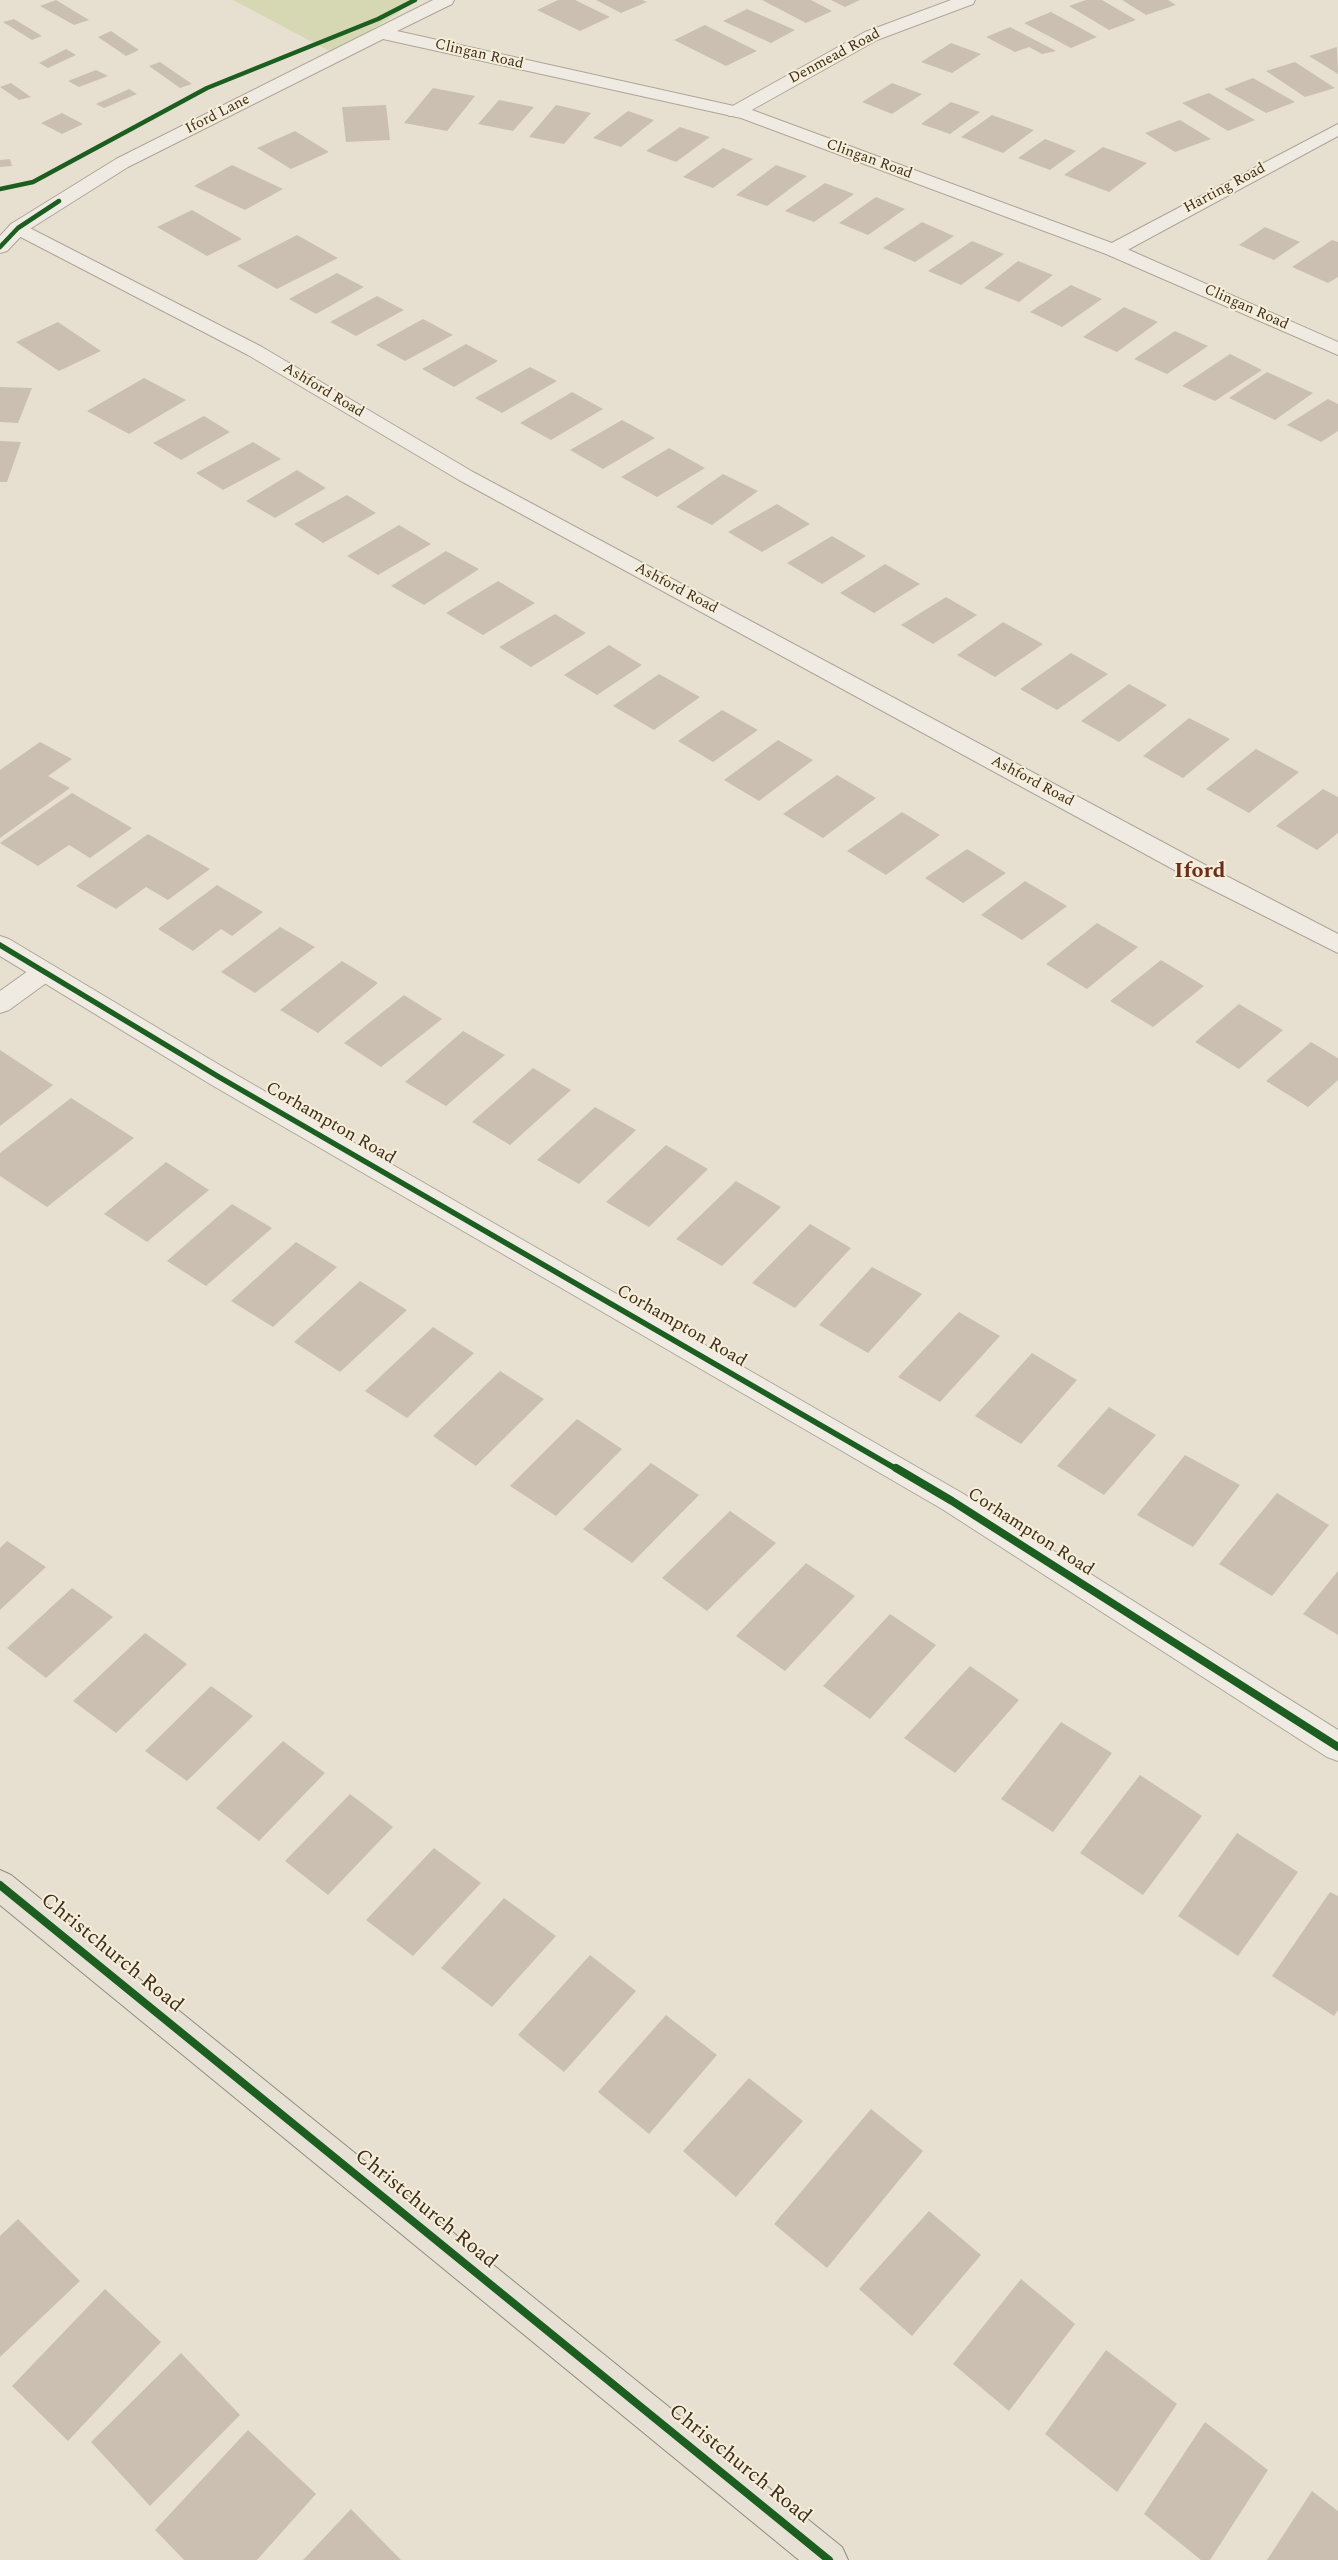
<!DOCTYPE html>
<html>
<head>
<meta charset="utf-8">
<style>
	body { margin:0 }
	canvas { display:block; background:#e7e0d1 }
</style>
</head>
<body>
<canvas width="1338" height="2560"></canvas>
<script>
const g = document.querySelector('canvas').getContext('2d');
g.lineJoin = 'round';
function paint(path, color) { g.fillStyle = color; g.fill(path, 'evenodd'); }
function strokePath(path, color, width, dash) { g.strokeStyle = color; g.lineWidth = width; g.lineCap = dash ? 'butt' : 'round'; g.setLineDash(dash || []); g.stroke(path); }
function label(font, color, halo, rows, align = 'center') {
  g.font = font + ' Spectral,serif'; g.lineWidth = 4; g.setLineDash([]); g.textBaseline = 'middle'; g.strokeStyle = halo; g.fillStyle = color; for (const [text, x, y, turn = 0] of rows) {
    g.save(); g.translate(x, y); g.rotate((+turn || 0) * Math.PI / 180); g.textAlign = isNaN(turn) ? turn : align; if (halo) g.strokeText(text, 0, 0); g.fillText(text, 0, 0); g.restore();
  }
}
const green = new Path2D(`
	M233,0H417L335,54Z`);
const building = new Path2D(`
	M56,0L89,20L74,25L40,6Z
	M558,0H575L610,17L580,31L537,10Z
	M596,0H642L647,2L621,13Z
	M762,0H811L832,11L806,23Z
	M831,0H860L845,7Z
	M1086,0H1102L1136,20L1109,30L1069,6Z
	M1122,0H1168L1176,5L1146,15Z
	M747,9L795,30L771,43L723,21Z
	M1051,12L1097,37L1071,48L1024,23Z
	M14,19L42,36L32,40L3,22Z
	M705,25L757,51L726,66L674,40Z
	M1010,27L1056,51L1042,54L1029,47L1015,52L986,37Z
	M111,31L139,50L126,56L98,37Z
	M951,43L981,54L952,73L921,62Z
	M1337,47L1338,74L1309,56Z
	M66,49L76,55L48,68L39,63Z
	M160,62L192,84L180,88L149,66Z
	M1295,62L1335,88L1305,97L1266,71Z
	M96,70L108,76L79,87L68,81Z
	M1253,78L1295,102L1266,113L1224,89Z
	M11,83L31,97L19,100L0,87Z
	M892,83L922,94L892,114L862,102Z
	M433,88L475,96L447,131L404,123Z
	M129,89L137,94L104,108L96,104Z
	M1209,93L1255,120L1228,131L1182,103Z
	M499,100L534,107L513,131L478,124Z
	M951,102L980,112L950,134L921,124Z
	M386,105L390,140L346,142L342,107Z
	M556,105L591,113L564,144L529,137Z
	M628,111L654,120L621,147L593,138Z
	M62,113L83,124L62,134L41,123Z
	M992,115L1034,130L1003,153L961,137Z
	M1180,120L1211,139L1175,152L1145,133Z
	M680,127L710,137L676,162L646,151Z
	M295,131L329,152L291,169L257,148Z
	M1045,139L1076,151L1050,170L1018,158Z
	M1103,147L1147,163L1109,192L1064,175Z
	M723,148L753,159L713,188L683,177Z
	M10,159L12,166L0,167V160Z
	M232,165L283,189L245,210L194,186Z
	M776,165L807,176L767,206L736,195Z
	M825,183L854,194L814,222L785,211Z
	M876,197L905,209L868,235L839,223Z
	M192,210L242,239L207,256L157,227Z
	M922,222L954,236L915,262L883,248Z
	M1265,227L1300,242L1274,260L1239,245Z
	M297,235L338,258L277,289L237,266Z
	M1332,240L1338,242V277L1328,283L1292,267Z
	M972,241L1004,254L961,285L928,271Z
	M1018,261L1053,275L1019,302L984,288Z
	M337,273L364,287L316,314L289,299Z
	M1071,285L1102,299L1062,327L1030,312Z
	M377,296L404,310L356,336L330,322Z
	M1124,307L1158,322L1117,352L1083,337Z
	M423,319L453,335L405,361L376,345Z
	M58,322L101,351L59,371L16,342Z
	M1175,331L1208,346L1167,374L1134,359Z
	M466,344L498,361L454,387L422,369Z
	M1230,354L1262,370L1215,401L1182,386Z
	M530,367L557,381L502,413L475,398Z
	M1267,372L1313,393L1275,420L1229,398Z
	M144,378L186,400L129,434L87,411Z
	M0,387L32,388L18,423L0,422Z
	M572,392L603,409L551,440L520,423Z
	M1328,399L1338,404V431L1321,442L1287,425Z
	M204,416L230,432L181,460L153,443Z
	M622,420L655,438L603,469L570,450Z
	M0,441L21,442L7,482H0Z
	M253,442L281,459L223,490L196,473Z
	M669,448L705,468L657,497L621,477Z
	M297,470L326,488L275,518L246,501Z
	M723,474L758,491L712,525L676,507Z
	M347,495L376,513L323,543L294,524Z
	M777,504L810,524L762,552L728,532Z
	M399,525L431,544L378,575L347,556Z
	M832,536L866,556L822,584L787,563Z
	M446,551L479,569L424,605L391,586Z
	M885,564L920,584L874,613L840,593Z
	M498,581L535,603L483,635L446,613Z
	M946,597L977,615L933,644L901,625Z
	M555,614L586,633L531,667L499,647Z
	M1003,622L1043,644L995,677L957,655Z
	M609,645L642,665L597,695L564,675Z
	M1071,653L1108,674L1057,710L1020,689Z
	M659,674L700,697L654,730L613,706Z
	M1129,684L1167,705L1119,742L1081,721Z
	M722,710L758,730L713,762L678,741Z
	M1189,718L1230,739L1183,778L1143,756Z
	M778,740L813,760L759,801L724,780Z
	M40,742L72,759L48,776L70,788L0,838V770Z
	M1256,749L1299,772L1249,813L1206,789Z
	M837,775L876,798L823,838L783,814Z
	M1323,789L1338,797V833L1317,850L1276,826Z
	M72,793L132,828L90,858L69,845L38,866L0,843Z
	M902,812L940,835L886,875L847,851Z
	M148,834L210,869L168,900L146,887L116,909L76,886Z
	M967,849L1006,873L963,903L925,878Z
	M1025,881L1067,906L1022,940L981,915Z
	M217,885L263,912L232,936L221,929L193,951L158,929Z
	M1097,923L1138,947L1087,989L1046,964Z
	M280,927L315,947L255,993L221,972Z
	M1161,960L1204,986L1153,1027L1110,1001Z
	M342,961L378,983L318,1033L280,1010Z
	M404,995L442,1019L381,1067L344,1043Z
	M1239,1004L1283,1030L1239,1069L1195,1042Z
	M463,1031L505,1055L446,1106L405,1082Z
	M1311,1042L1338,1058V1080L1308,1107L1266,1081Z
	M0,1050L53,1085L0,1126Z
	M533,1068L571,1090L510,1145L472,1122Z
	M71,1098L134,1138L47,1207L0,1176V1153Z
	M595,1107L636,1130L579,1184L537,1160Z
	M666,1145L708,1169L649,1227L606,1202Z
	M166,1162L209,1190L147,1242L104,1214Z
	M736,1181L781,1207L722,1266L676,1239Z
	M232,1204L272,1228L206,1286L167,1261Z
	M810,1224L851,1248L795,1308L752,1283Z
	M296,1242L337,1267L273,1327L231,1301Z
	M872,1267L922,1294L868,1353L819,1325Z
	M360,1281L407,1310L340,1372L294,1342Z
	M959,1312L1000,1336L940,1402L898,1377Z
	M433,1327L474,1353L407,1418L365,1391Z
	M1032,1353L1077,1380L1021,1444L975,1416Z
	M500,1371L544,1399L476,1466L433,1436Z
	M1109,1407L1156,1435L1104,1495L1057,1466Z
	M577,1419L622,1449L556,1516L510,1486Z
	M1185,1455L1240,1485L1193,1547L1137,1515Z
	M651,1463L699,1495L632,1563L583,1529Z
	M1277,1493L1329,1525L1272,1596L1219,1564Z
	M730,1511L776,1543L707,1611L662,1578Z
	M7,1541L46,1567L0,1610V1548Z
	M806,1563L855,1596L785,1671L736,1636Z
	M1338,1571V1635L1303,1614Z
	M72,1588L113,1617L46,1678L7,1648Z
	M890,1614L936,1645L870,1719L823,1686Z
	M145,1633L187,1664L116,1733L73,1701Z
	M970,1666L1019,1700L955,1773L904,1738Z
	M211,1686L253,1716L187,1781L145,1751Z
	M1061,1722L1112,1753L1053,1832L1001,1799Z
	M283,1741L325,1773L259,1841L216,1808Z
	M1140,1775L1202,1816L1143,1895L1080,1853Z
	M350,1794L393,1827L328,1895L285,1861Z
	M1237,1833L1298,1872L1238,1956L1178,1916Z
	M434,1848L481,1883L413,1956L366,1920Z
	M1330,1892L1338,1896V2010L1334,2016L1272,1976Z
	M504,1898L556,1936L492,2007L441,1968Z
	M590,1955L636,1991L564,2072L518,2035Z
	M666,2015L717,2055L649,2134L598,2092Z
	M749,2078L803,2121L736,2197L683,2151Z
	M871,2109L923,2151L827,2268L774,2224Z
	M929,2211L981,2255L912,2336L859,2289Z
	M18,2219L80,2281L0,2357V2236Z
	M1021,2279L1075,2324L1009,2411L953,2364Z
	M105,2289L161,2342L68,2441L12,2386Z
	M1106,2350L1177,2404L1117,2492L1045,2434Z
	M181,2353L240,2415L150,2506L91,2442Z
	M1205,2422L1268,2470L1210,2560H1201L1144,2514Z
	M248,2430L316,2494L257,2560H184L155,2530Z
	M1312,2491L1338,2511V2560H1267Z
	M351,2509L401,2560H303Z`);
const service = new Path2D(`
	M44,963L53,966L56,972L53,978L9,1010L0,1013V991L35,966Z`);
const minor = new Path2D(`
	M951,0H975L973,4L877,40L741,116H729L726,112L729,108L865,32Z
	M1338,124V136L1120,254H1106L1103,250L1106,246Z
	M18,222L262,347L473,472L1209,867L1338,934V953L1191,879L459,480L248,355L11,232L9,228L11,224Z
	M0,936L9,939L228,1070L962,1493L1338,1730V1761L1327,1757L942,1509L210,1084L0,956Z`);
const tertiary = new Path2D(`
	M433,0H454L452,4L397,31L752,110L1120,246L1338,342V355L1106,254L741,118L383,39L128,167L25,232L7,251L0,253V236L11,224L116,159Z`);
const primary = new Path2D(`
	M0,1870L11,1875L842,2547L848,2560H799L0,1905Z`);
const cyclewayFar2 = new Path2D(`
	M0,189L33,182L207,88L378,19L415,0
	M0,247L18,228L59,201`);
const cyclewayFar1 = new Path2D(`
	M0,945L219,1077L898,1470`);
const cycleway = new Path2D(`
	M896,1468L952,1501L1338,1747
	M0,1885L829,2560`);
const farStreetnames = [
	["Clingan Road",479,55,13],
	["Denmead Road",835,57,-28],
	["Iford Lane",218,115,-27],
	["Clingan Road",869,160,20],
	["Harting Road",1225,189,-28],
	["Clingan Road",1246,308,24],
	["Ashford Road",323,391,31],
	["Ashford Road",676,589,28],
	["Ashford Road",1032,782,28]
];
const streetNames = [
	["Corhampton Road",330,1124,30],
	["Corhampton Road",681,1327,30],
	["Corhampton Road",1030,1533,33]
];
const nearStreetnames = [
	["Christchurch Road",111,1954,39],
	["Christchurch Road",425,2210,39],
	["Christchurch Road",739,2465,39]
];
const districtNames = [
	["Iford",1200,873]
];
paint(green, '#d6d7b3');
paint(building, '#cbbfb2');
strokePath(service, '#ada599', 2);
strokePath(minor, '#ada599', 2);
strokePath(tertiary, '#ada599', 2);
strokePath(primary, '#928b80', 2);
paint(service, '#efebe3');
paint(minor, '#efebe3');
paint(tertiary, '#efebe3');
paint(primary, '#e6e1d4');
strokePath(cyclewayFar2, '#1b5e20', 4.5);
strokePath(cyclewayFar1, '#1b5e20', 5.5);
strokePath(cycleway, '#1b5e20', 8);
label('15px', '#3d2e20', '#f7eed8', farStreetnames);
label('18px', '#3d2e20', '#f7eed8', streetNames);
label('21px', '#3d2e20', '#f7eed8', nearStreetnames);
label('bold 22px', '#6b2e1e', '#f7eed8', districtNames);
</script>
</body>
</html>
